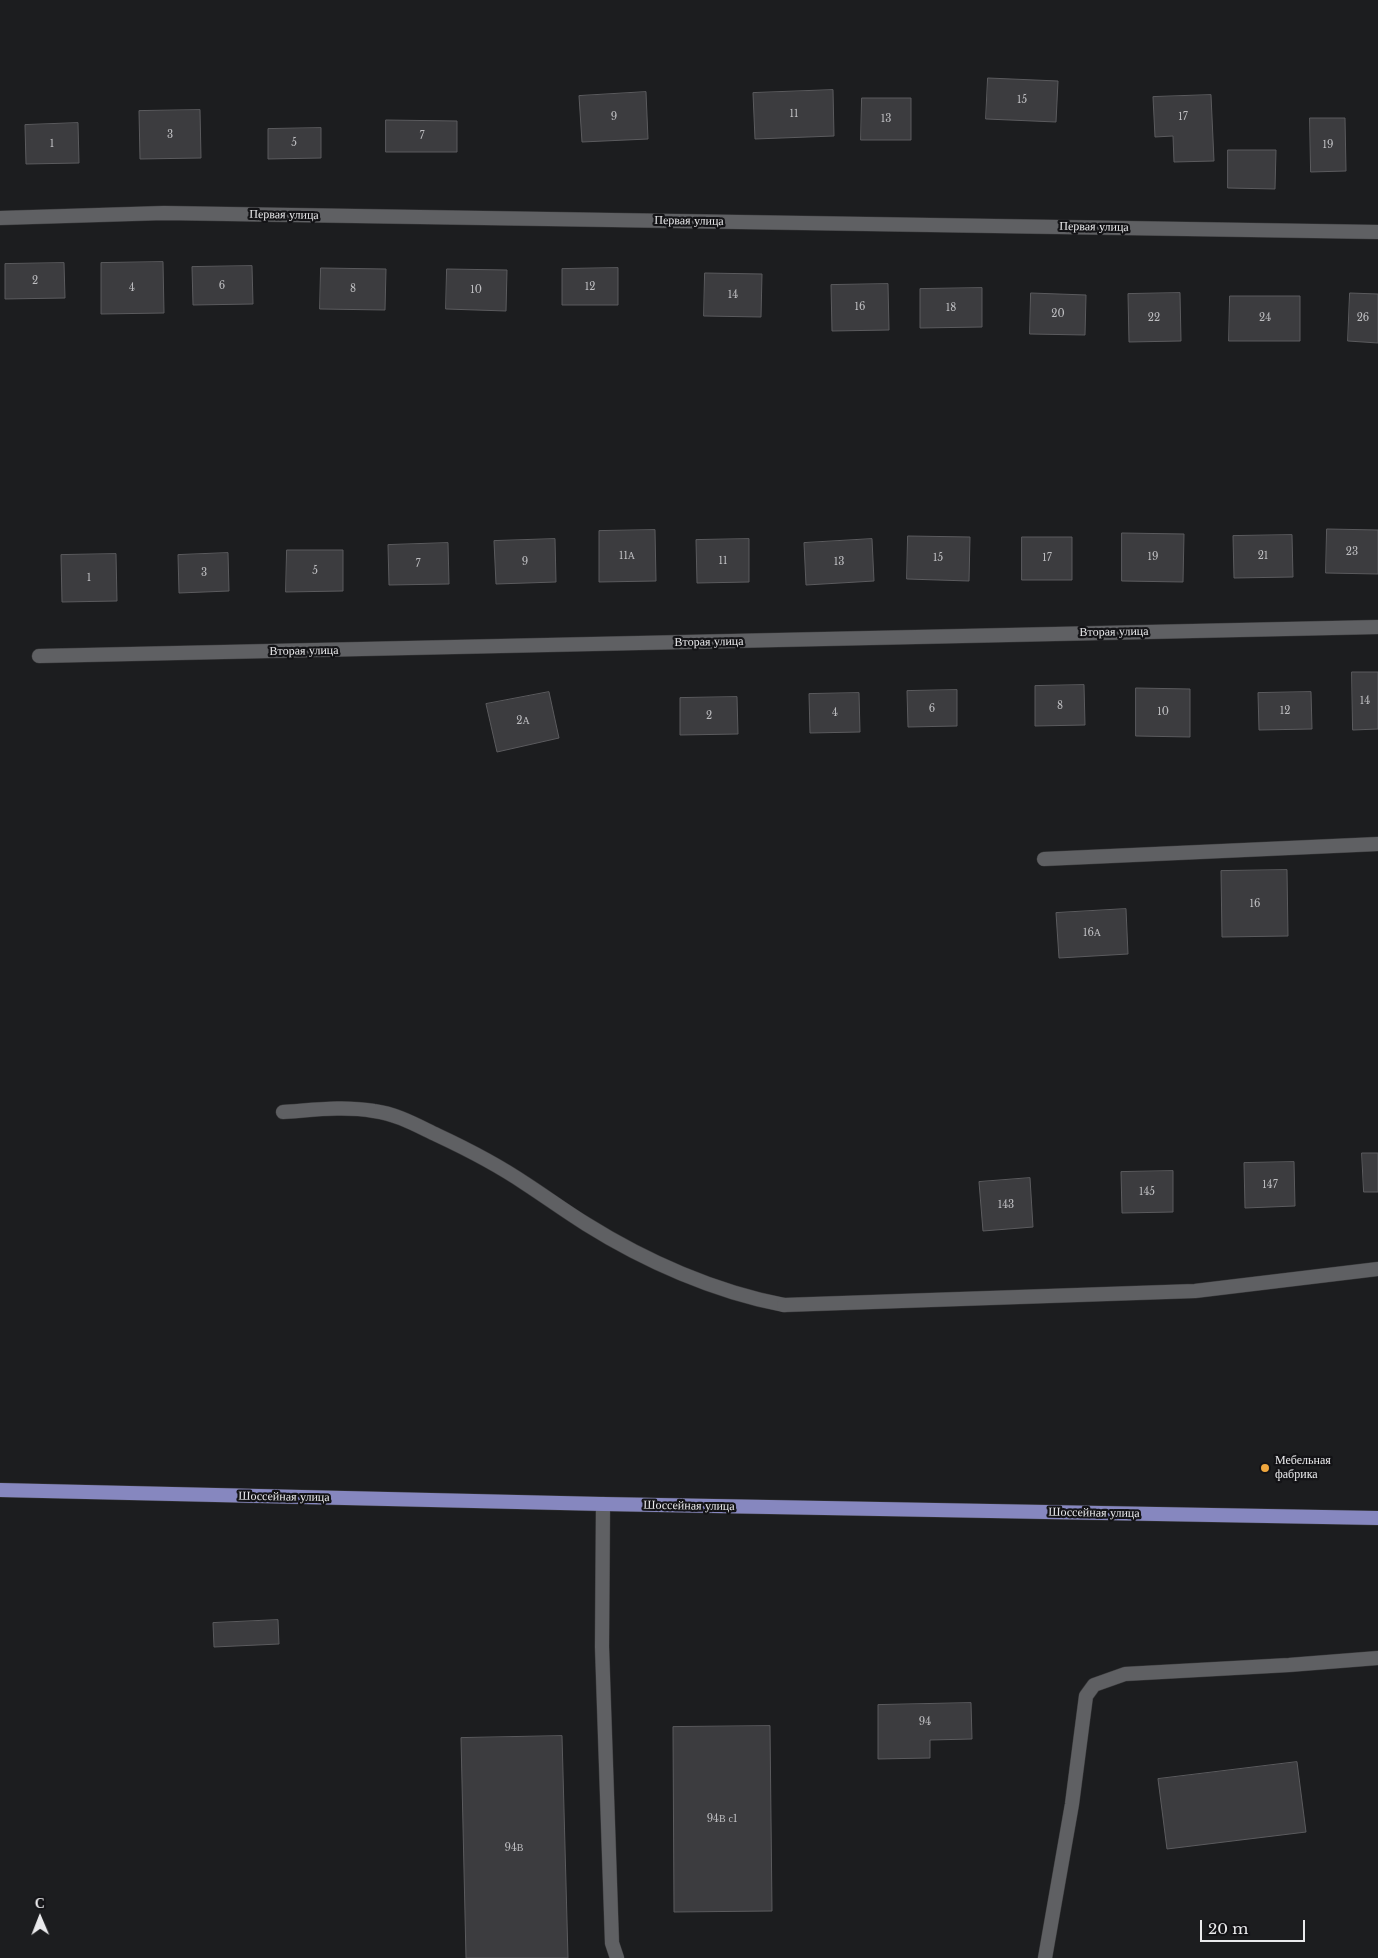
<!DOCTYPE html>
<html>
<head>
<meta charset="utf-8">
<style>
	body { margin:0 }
	#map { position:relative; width:1378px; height:1958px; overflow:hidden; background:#1c1d1f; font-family:"Libre Baskerville",serif }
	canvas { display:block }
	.north { position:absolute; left:15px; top:1893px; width:50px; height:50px; -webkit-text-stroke:4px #131316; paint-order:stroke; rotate:359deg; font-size:14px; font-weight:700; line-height:20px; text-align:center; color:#eaeaec }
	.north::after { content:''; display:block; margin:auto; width:18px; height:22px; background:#eaeaec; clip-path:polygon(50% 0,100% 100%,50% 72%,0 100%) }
	.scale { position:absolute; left:1200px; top:1920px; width:105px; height:22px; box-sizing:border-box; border:2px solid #eaeaec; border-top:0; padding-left:6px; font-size:15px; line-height:18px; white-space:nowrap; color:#eaeaec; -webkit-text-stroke:4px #131316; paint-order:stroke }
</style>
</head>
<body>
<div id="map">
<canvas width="1378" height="1958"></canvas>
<div class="north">С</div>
<div class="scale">20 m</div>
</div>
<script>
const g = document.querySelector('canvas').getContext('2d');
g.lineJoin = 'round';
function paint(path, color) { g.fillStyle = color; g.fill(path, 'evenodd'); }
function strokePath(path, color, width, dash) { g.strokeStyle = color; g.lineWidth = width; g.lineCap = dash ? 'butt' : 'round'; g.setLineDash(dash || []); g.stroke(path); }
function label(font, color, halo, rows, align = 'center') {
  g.font = font + ' "Libre Baskerville",serif'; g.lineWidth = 4.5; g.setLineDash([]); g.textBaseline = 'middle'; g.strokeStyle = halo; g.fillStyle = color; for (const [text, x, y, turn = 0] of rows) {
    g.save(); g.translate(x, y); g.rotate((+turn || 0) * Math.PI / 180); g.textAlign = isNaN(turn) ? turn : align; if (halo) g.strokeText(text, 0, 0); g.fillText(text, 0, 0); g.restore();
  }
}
const building = new Path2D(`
	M988,78L1058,81L1056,122L986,119Z
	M833,90L834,136L755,139L753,93Z
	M646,92L648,139L582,142L579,96Z
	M1211,95L1214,161L1174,162L1173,136L1155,137L1153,97Z
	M862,98H911V140H861Z
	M200,110L201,158L140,159L139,111Z
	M1310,118H1345L1346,171L1311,172Z
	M386,120L457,121V152H386Z
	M78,123L79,163L26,164L25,125Z
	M321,128V158L268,159V129Z
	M1228,150H1276L1275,189L1228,188Z
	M163,262L164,313L101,314V263Z
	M64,263L65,298L5,299V264Z
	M252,266L253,304L193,305L192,267Z
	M321,268L386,269L385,310L320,309Z
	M618,268V305H562V269Z
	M447,269L507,270L506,311L446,309Z
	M705,273L762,274L761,317L704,316Z
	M888,284L889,330L832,331L831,285Z
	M982,288V327L920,328V289Z
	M1031,293L1086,295L1085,335L1030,334Z
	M1180,293L1181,341L1129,342L1128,294Z
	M1350,293L1378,294V343L1348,341Z
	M1230,296H1300V341H1229Z
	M1327,529L1378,530V574L1326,573Z
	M655,530L656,581L599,582V531Z
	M1122,533L1184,534L1183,582L1122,581Z
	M1292,535L1293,577L1234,578L1233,536Z
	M908,536L970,537L969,581L907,579Z
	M1022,537H1072V580H1022Z
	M555,539L556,582L496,584L494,541Z
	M749,539V582L697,583L696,540Z
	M872,539L874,581L806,585L804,543Z
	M448,543L449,584L389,585L388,545Z
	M287,550H343V591L286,592Z
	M228,553L229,591L179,593L178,555Z
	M116,554L117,601L62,602L61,555Z
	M1352,672H1378V729L1353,730Z
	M1084,685L1085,725L1035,726V686Z
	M1136,688L1190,689V737L1136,736Z
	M957,690V726L908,727L907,691Z
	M549,692L559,738L497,752L486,704Z
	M1311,692L1312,729L1259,730L1258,693Z
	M859,693L860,732L810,733L809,694Z
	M737,697L738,734L680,735V698Z
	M1287,870L1288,936L1222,937L1221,871Z
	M1126,909L1128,954L1059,958L1056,913Z
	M1362,1153H1378V1192H1364Z
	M1294,1162L1295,1206L1245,1208L1244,1163Z
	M1173,1171V1212L1122,1213L1121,1172Z
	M1030,1178L1033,1227L983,1231L979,1182Z
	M278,1620L279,1644L214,1647L213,1623Z
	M971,1703L972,1739L930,1740V1758L878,1759V1705Z
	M770,1726L772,1911L674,1912L673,1727Z
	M562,1736L568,1958H466L461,1738Z
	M1297,1762L1306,1832L1167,1849L1158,1779Z`);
const service = new Path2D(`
	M283,1112C314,1110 343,1106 374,1111C397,1114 416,1125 437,1135C467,1149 498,1165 526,1184C546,1197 565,1211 586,1224C645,1261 715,1292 784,1305
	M603,1504L602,1647L612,1943L617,1958
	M1045,1958L1072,1804L1086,1696L1094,1685L1125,1674L1289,1665L1378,1658`);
const minor = new Path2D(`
	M0,218L164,213L1378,232
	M39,656L1378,627
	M1044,859L1378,844
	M784,1305L1195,1291L1378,1269`);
const primary = new Path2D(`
	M0,1490L603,1504L1378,1518`);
const markers = [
	[1265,1468,5,"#efa73e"]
];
const numberNames = [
	["15",1022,100],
	["11",794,114],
	["9",614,117],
	["17",1183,117],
	["13",886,119],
	["3",170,135],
	["7",422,136],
	["5",294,143],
	["1",52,144],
	["19",1328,145],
	["2",35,281],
	["6",222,286],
	["12",590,287],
	["4",132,288],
	["8",353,289],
	["10",476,290],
	["14",733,295],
	["16",860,307],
	["18",951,308],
	["20",1058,314],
	["22",1154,318],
	["24",1265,318],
	["26",1363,318],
	["23",1352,552],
	["11А",627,556],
	["21",1263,556],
	["19",1153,557],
	["15",938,558],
	["17",1047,558],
	["11",723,561],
	["9",525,562],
	["13",839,562],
	["7",418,564],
	["5",315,571],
	["3",204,573],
	["1",89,578],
	["14",1365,701],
	["8",1060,706],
	["6",932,709],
	["12",1285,711],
	["10",1163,712],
	["4",835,713],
	["2",709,716],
	["2А",523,721],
	["16",1255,904],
	["16А",1092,933],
	["147",1270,1185],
	["145",1147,1192],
	["143",1006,1205],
	["94",925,1722],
	["94В с1",722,1819],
	["94В",514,1848]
];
const streetNames = [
	["Первая улица",284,215,1],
	["Первая улица",689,221,1],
	["Первая улица",1094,227,1],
	["Вторая улица",1114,632,-1],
	["Вторая улица",709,642,-1],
	["Вторая улица",304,651,-1],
	["Шоссейная улица",284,1497,1],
	["Шоссейная улица",689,1506,1],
	["Шоссейная улица",1094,1513,1]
];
const poiNames = [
	["Мебельная",1275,1461],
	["фабрика",1275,1475]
];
paint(building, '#3c3c3f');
strokePath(building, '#5b5b5e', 1);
strokePath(service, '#39393b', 15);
strokePath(minor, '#39393b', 15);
strokePath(primary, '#39393b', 15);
strokePath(service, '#5f6063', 14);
strokePath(minor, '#5f6063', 14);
strokePath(primary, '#8687bf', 14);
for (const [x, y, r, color] of markers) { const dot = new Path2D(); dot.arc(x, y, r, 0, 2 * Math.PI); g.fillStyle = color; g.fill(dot); strokePath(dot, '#131316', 2); }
label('10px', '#bebec1', null, numberNames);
label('12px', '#eaeaec', '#131316', streetNames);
label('12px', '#eaeaec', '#131316', poiNames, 'left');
</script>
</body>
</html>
